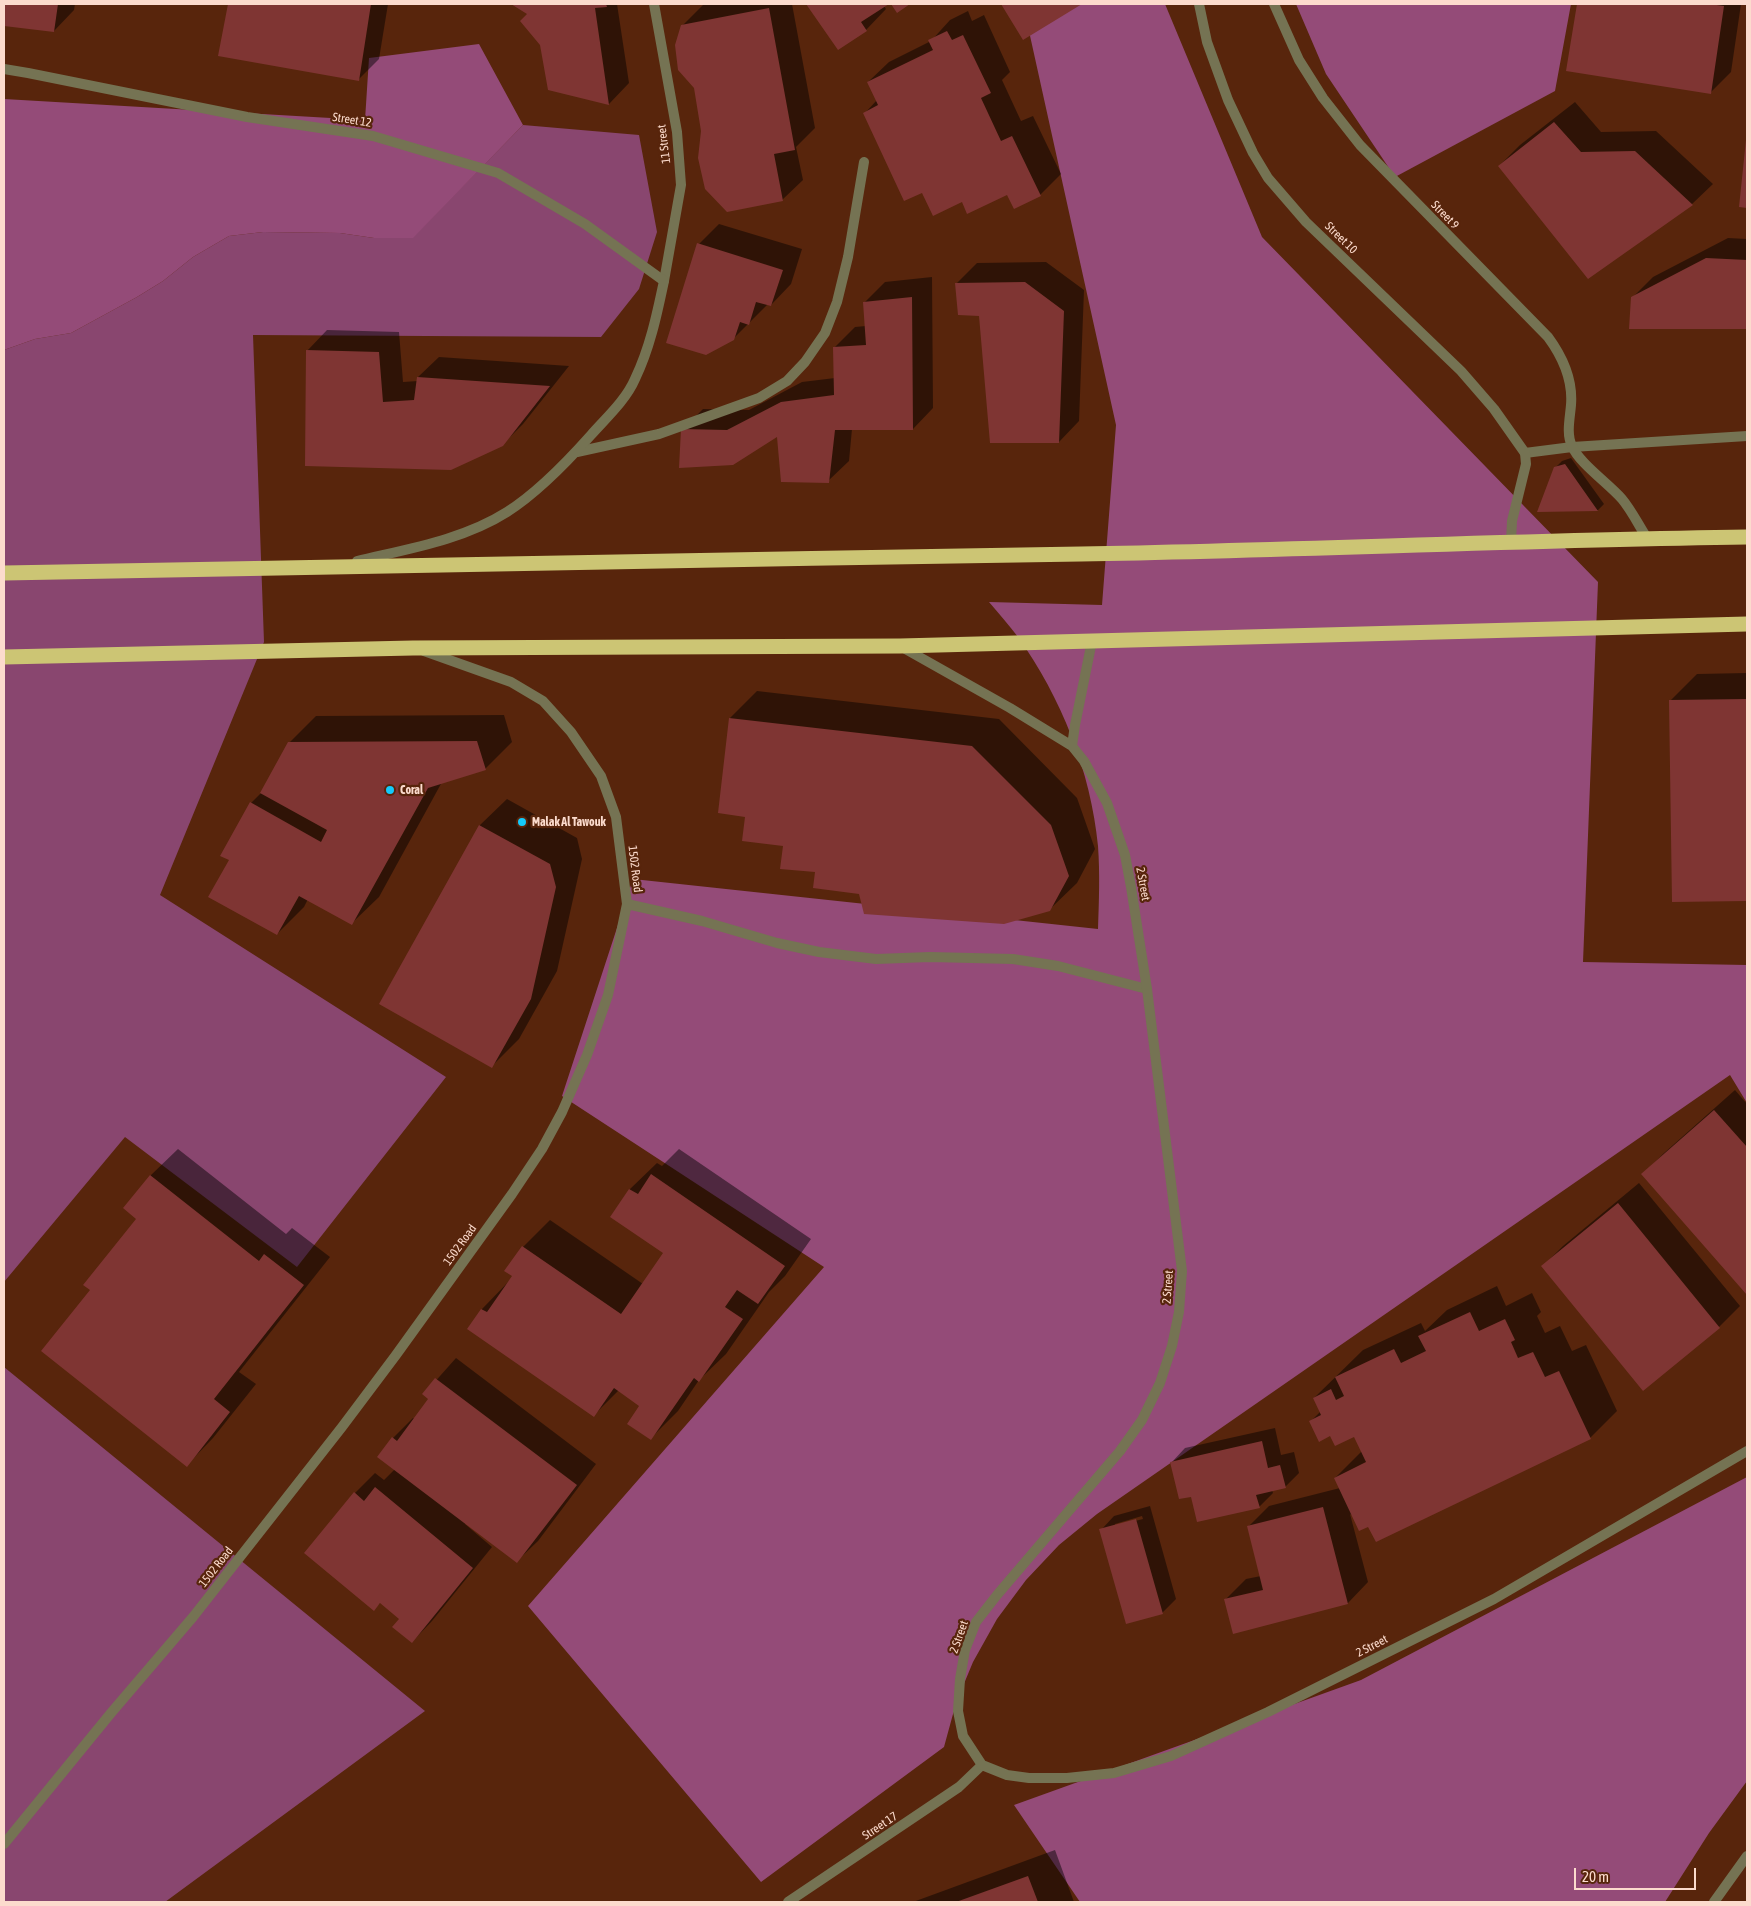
<!DOCTYPE html>
<html>
<head>
<meta charset="utf-8">
<style>
	body { margin:0 }
	#map { position:relative; width:1751px; height:1906px; overflow:hidden; background:#58250c; font-family:"Asap Condensed",sans-serif }
	canvas { display:block }
	.frame { position:absolute; inset:0; border:5px solid #fcdbcd; pointer-events:none }
	.scale { position:absolute; left:1574px; top:1868px; width:122px; height:22px; box-sizing:border-box; border:2px solid #fcdbcd; border-top:0; padding-left:6px; font-size:15px; line-height:18px; white-space:nowrap; color:#fcdbcd; -webkit-text-stroke:4px #58250c; paint-order:stroke }
</style>
</head>
<body>
<div id="map">
<canvas width="1751" height="1906"></canvas>
<div class="frame"></div>
<div class="scale">20 m</div>
</div>
<script>
const g = document.querySelector('canvas').getContext('2d');
g.lineJoin = 'round';
function paint(path, color) { g.fillStyle = color; g.fill(path, 'evenodd'); }
function strokePath(path, color, width, dash) { g.strokeStyle = color; g.lineWidth = width; g.lineCap = dash ? 'butt' : 'round'; g.setLineDash(dash || []); g.stroke(path); }
function label(font, color, halo, rows, align = 'center') {
  g.font = font + ' "Asap Condensed",sans-serif'; g.lineWidth = 4.5; g.setLineDash([]); g.textBaseline = 'middle'; g.strokeStyle = halo; g.fillStyle = color; for (const [text, x, y, turn = 0] of rows) {
    g.save(); g.translate(x, y); g.rotate((+turn || 0) * Math.PI / 180); g.textAlign = isNaN(turn) ? turn : align; if (halo) g.strokeText(text, 0, 0); g.fillText(text, 0, 0); g.restore();
  }
}
const green = new Path2D(`
	M523,125L639,135L657,232L639,289L601,337L253,335L264,642L160,895L446,1077L297,1267L125,1137L4,1282V350L35,339L71,333L137,297L163,281L193,257L229,236L263,232L340,233L374,238H412Z
	M4,1367L425,1711L165,1902H4Z`);
const forest = new Path2D(`
	M1023,4H1165L1262,237L1598,582L1583,962L1747,965V1103L1730,1075L1097,1514L1059,1545L1026,1580L997,1619L973,1662L956,1703L944,1747L761,1882L528,1606L824,1267L562,1096L633,879L1098,929C1099,901 1100,874 1098,846C1091,772 1061,697 1018,637C1009,625 999,614 989,602L1102,605L1116,425Z
	M1296,4H1571L1555,91L1395,177L1326,74Z
	M479,44L523,125L413,238H374L340,233L263,232L229,236L193,257L163,281L137,297L71,333L35,339L4,350V99L365,120L369,58Z
	M1747,1477V1781L1709,1833L1665,1902H1080L1014,1805L1361,1680Z`);
const shadow = new Path2D(`
	M4,4H75L74,10L54,31L4,24Z
	M229,4H388L379,59L359,79L220,55Z
	M513,4H617L629,83L609,104L549,89L541,44L529,14Z
	M710,4H792L815,128L796,147L803,180L782,200L702,131L696,87L682,26L703,5Z
	M808,4H887L884,6L886,9L866,30L838,49Z
	M1002,4H1080L1023,38Z
	M1578,4H1741L1731,72L1710,93L1568,70Z
	M968,11L972,21L984,15L1010,72L1002,80L1021,121L1033,116L1061,174L1040,195L1007,193L962,201L922,191L865,113L877,100L868,82L889,62L931,41L950,20Z
	M1575,102L1601,132L1656,131L1713,184L1692,204L1588,277L1499,166L1520,145Z
	M1747,140V206L1740,205Z
	M719,224L802,249L791,284L771,305L768,304L733,339L699,244Z
	M1728,238L1747,239V328H1631L1633,297L1653,277Z
	M1046,262L1084,290L1079,421L1059,442L980,315L956,284L977,263Z
	M932,277L933,408L913,429H852L849,461L828,481L778,435L682,430L703,409L749,410L802,382L835,378L834,348L855,327L866,326L865,302L885,282Z
	M327,330L399,332L403,382L418,381V377L439,357L569,366L523,424L502,445L450,469L307,351Z
	M1571,458L1604,504L1598,510L1539,511L1555,468L1562,461Z
	M1747,673V899L1673,901L1670,701L1697,674Z
	M757,691L999,719L1077,798L1095,849L1077,883L1049,910L860,893L816,871L747,816L730,718Z
	M504,715L512,742L485,769L442,782L379,897L352,923L308,899L304,907L277,934L231,859L251,803L263,791L289,743L316,716Z
	M507,799L577,838L582,859L557,971L519,1039L492,1066L380,1003L480,825Z
	M1735,1090L1747,1104V1294L1643,1174L1663,1154Z
	M178,1149L286,1234L292,1228L330,1257L239,1372L256,1384L213,1438L187,1465L92,1290L138,1218L125,1208L151,1175Z
	M679,1149L811,1239L785,1276L769,1292L726,1354L699,1380L678,1411L651,1438L641,1406L619,1390L594,1415L469,1329L482,1309L514,1276L506,1271L523,1247L550,1220L643,1284L664,1253L611,1216L630,1189L657,1163L662,1166Z
	M1639,1183L1740,1306L1719,1327L1643,1389L1543,1266L1563,1246Z
	M1497,1286L1506,1306L1532,1293L1541,1312L1537,1316L1545,1333L1560,1326L1572,1351L1586,1345L1617,1411L1590,1438L1369,1526L1350,1514L1368,1582L1348,1603L1234,1633L1225,1600L1246,1579L1261,1576L1248,1527L1269,1506L1340,1488L1335,1478L1362,1451L1355,1435H1331L1311,1421L1320,1412L1314,1398L1363,1350L1421,1323L1425,1331L1447,1310Z
	M456,1358L596,1464L538,1541L517,1561L466,1523L465,1524L492,1547L432,1621L412,1642L401,1619L381,1602L374,1609L355,1493L375,1473L384,1480L395,1469L393,1438L413,1418L415,1419L430,1399L424,1394Z
	M1275,1428L1281,1455L1294,1452L1299,1473L1285,1487L1272,1490L1273,1493L1259,1507L1172,1462L1185,1448Z
	M1150,1506L1176,1599L1162,1613L1101,1530L1114,1516ZM1142,1516L1143,1519L1115,1526V1524Z
	M1055,1850L1074,1902H913Z`);
const building = new Path2D(`
	M4,4H58L54,32L4,26Z
	M228,4H371L359,81L218,56Z
	M511,4H606L607,7L595,8L609,105L548,90L540,45L520,21L527,14Z
	M806,4H889L861,22L867,31L838,50Z
	M891,4H910L897,13Z
	M1001,4H1082L1023,40Z
	M1577,4H1709L1724,6L1711,94L1566,71Z
	M769,8L795,150L774,154L783,201L727,212L705,189L698,158L701,131L694,88L678,70L675,45L681,25Z
	M947,31L952,40L963,35L991,93L981,98L1001,141L1012,136L1041,196L1014,209L1007,195L967,214L962,202L933,216L922,193L904,201L863,113L878,105L867,82L933,50L928,40Z
	M1554,122L1581,152L1635,151L1693,205L1588,279L1498,166Z
	M1746,140H1747V208L1739,207Z
	M697,243L783,270L771,306L756,302L749,325L740,322L734,340L706,355L666,343Z
	M1706,258L1747,260V329H1629L1631,297Z
	M1025,282L1064,311L1059,443H990L979,316L958,315L955,283Z
	M912,297L913,430H835L829,483L781,482L777,437L733,465L679,468L681,429L727,430L781,402L834,395L833,347L866,345L863,302Z
	M306,350L379,352L383,402L414,400L417,377L550,386L503,446L451,470L305,466Z
	M1565,464L1598,511L1537,512L1554,467Z
	M1747,699V901L1672,902L1669,700Z
	M729,718L972,746L1051,825L1069,876L1050,911L1004,924L864,914L859,894L813,888L815,872L780,869L783,846L742,841L745,817L718,813Z
	M477,741L486,770L428,788L352,925L299,896L277,935L208,897L229,860L220,856L250,802L321,842L327,830L260,793L288,742Z
	M479,825L550,864L556,887L531,999L492,1068L379,1004Z
	M1714,1110L1747,1147V1295L1641,1174Z
	M651,1174L785,1266L758,1304L737,1290L725,1307L743,1319L699,1382L694,1378L651,1440L627,1424L639,1406L614,1388L594,1417L467,1329L481,1309L487,1312L512,1276L504,1271L522,1246L621,1314L663,1253L610,1217L629,1189L638,1194Z
	M150,1175L259,1261L264,1254L304,1285L214,1399L230,1412L187,1467L41,1351L90,1290L83,1285L136,1219L123,1208Z
	M1618,1203L1720,1328L1643,1391L1541,1266Z
	M1470,1312L1479,1331L1505,1319L1515,1340L1511,1342L1518,1358L1533,1352L1545,1377L1559,1371L1591,1439L1376,1542L1368,1527L1359,1531L1334,1478L1366,1462L1354,1437L1335,1446L1330,1436L1319,1442L1309,1421L1321,1415L1313,1398L1331,1389L1336,1400L1344,1396L1335,1377L1394,1349L1401,1363L1426,1351L1418,1336Z
	M435,1378L577,1485L517,1563L377,1457L392,1437L397,1441L428,1399L422,1394Z
	M1262,1441L1268,1468L1280,1465L1286,1488L1256,1495L1260,1508L1197,1522L1191,1497L1179,1499L1170,1462Z
	M375,1487L473,1568L412,1643L392,1627L399,1619L380,1603L374,1611L304,1553L354,1492L364,1501Z
	M1323,1507L1348,1604L1233,1634L1224,1599L1263,1590L1247,1526Z
	M1136,1519L1163,1614L1126,1624L1099,1529Z
	M1028,1876L1038,1902H956Z`);
const service = new Path2D(`
	M1525,453L1572,447L1747,436
	M1714,1902L1747,1856`);
const minor = new Path2D(`
	M654,4L677,132L681,185L664,281
	M1199,4L1207,42L1228,100L1253,153L1268,178L1306,222L1461,371L1494,409L1525,453L1526,464L1512,521L1511,541
	M1274,4L1299,60L1323,98L1360,145L1548,337C1562,356 1573,380 1571,405C1570,418 1566,434 1572,446C1579,463 1609,484 1622,499C1632,511 1639,526 1647,538
	M577,452L659,434L759,398L787,381L805,362L825,333L837,302L848,257L864,162
	M627,904L702,921L777,943L819,952L876,959L930,957L1013,959L1058,966L1147,989
	M4,1844L111,1713L193,1617L342,1427L396,1355L512,1194L542,1149L562,1112L587,1055L608,995L627,904L616,817L601,776L571,732L543,701L511,682L424,651
	M788,1902L959,1787L982,1765`);
const tertiary = new Path2D(`
	M4,69L28,73L247,117L373,136L498,173L585,224L664,281C657,314 650,348 635,379C626,400 606,418 591,435C567,462 537,493 507,512C463,540 407,549 357,561
	M900,646L1010,708L1072,746L1084,761L1107,803L1125,855L1131,887L1147,989L1182,1271L1179,1312L1172,1346L1160,1383L1142,1420L1120,1451L997,1595L976,1622L965,1650L960,1679L958,1711L963,1736L982,1765L1007,1775L1029,1778H1067L1114,1773L1171,1756L1268,1712L1494,1599L1747,1451
	M1072,746L1075,725L1092,641`);
const motorway = new Path2D(`
	M4,573C363,565 722,560 1081,554C1303,550 1525,540 1747,537
	M4,657L413,648L900,646L1747,624`);
const markers = [
	[390,790,5,"#14cafb"],
	[522,822,5,"#14cafb"]
];
const streetNames = [
	["Street 12",352,120,9],
	["11 Street",664,144,-97],
	["Street 9",1445,215,46],
	["Street 10",1341,238,44],
	["1502 Road",635,869,83],
	["2 Street",1143,884,80],
	["1502 Road",460,1245,-54],
	["2 Street",1168,1287,-86],
	["1502 Road",216,1567,-52],
	["2 Street",959,1637,-71],
	["2 Street",1372,1646,-27],
	["Street 17",880,1826,-34]
];
const poiNames = [
	["Coral",400,790],
	["Malak Al Tawouk",532,822]
];
paint(green, '#89466f');
paint(forest, '#944b78');
paint(shadow, '#0007');
paint(building, '#7f3533');
strokePath(service, '#757353', 10);
strokePath(minor, '#757353', 10);
strokePath(tertiary, '#757353', 10);
strokePath(motorway, '#ccc574', 15);
for (const [x, y, r, color] of markers) { const dot = new Path2D(); dot.arc(x, y, r, 0, 2 * Math.PI); g.fillStyle = color; g.fill(dot); strokePath(dot, '#58250c', 2); }
label('12px', '#fcdbcd', '#58250c', streetNames);
label('bold 12px', '#fcdbcd', '#58250c', poiNames, 'left');
</script>
</body>
</html>
